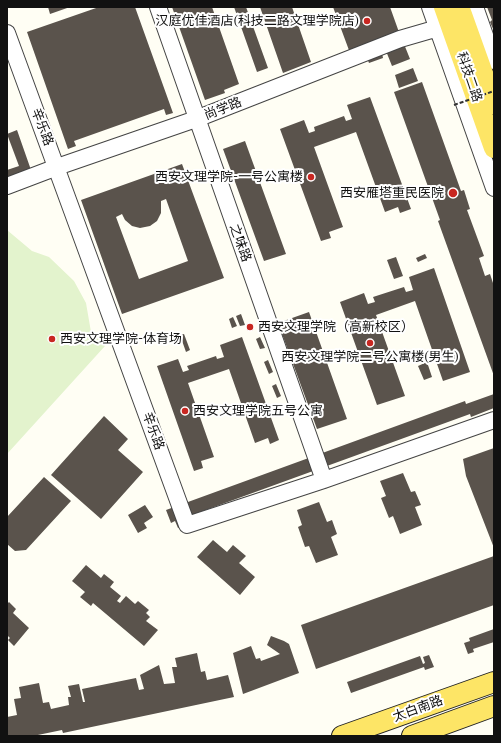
<!DOCTYPE html>
<html>
<head>
<meta charset="utf-8">
<style>
	body { margin:0 }
	#map { position:relative; width:501px; height:743px; overflow:hidden; background:#fffef4; font-family:"IBM Plex Serif",serif }
	canvas { display:block }
	.frame { position:absolute; inset:0; border:8px solid #111; pointer-events:none }
</style>
</head>
<body>
<div id="map">
<canvas width="501" height="743"></canvas>
<div class="frame"></div>
</div>
<script>
const g = document.querySelector('canvas').getContext('2d');
g.lineJoin = 'round';
function paint(path, color) { g.fillStyle = color; g.fill(path, 'evenodd'); }
function strokePath(path, color, width, dash) { g.strokeStyle = color; g.lineWidth = width; g.lineCap = dash ? 'butt' : 'round'; g.setLineDash(dash || []); g.stroke(path); }
function label(font, color, halo, rows, align = 'center') {
  g.font = font + ' "IBM Plex Serif","Noto Sans SC",serif'; g.lineWidth = 4; g.setLineDash([]); g.textBaseline = 'middle'; g.strokeStyle = halo; g.fillStyle = color; for (const [text, x, y, turn = 0] of rows) {
    g.save(); g.translate(x, y); g.rotate((+turn || 0) * Math.PI / 180); g.textAlign = isNaN(turn) ? turn : align; if (halo) g.strokeText(text, 0, 0); g.fillText(text, 0, 0); g.restore();
  }
}
const pitch = new Path2D(`
	M7,230L32,251L49,257L74,281L86,303L91,332L105,346L7,454Z`);
const building = new Path2D(`
	M48,7H70L50,14Z
	M99,7H135L173,113L166,115L164,109L74,141L76,146L68,149L27,32Z
	M172,7H212L239,84L224,90L225,93L205,100Z
	M234,7H246L268,68L257,72Z
	M260,7H292L311,62L283,73Z
	M333,7H390L400,35L350,53Z
	M487,7H494V31L490,22L492,20Z
	M402,39L410,59L392,66L384,46Z
	M382,53L383,58L369,63L367,58Z
	M413,68L418,81L399,88L395,75Z
	M422,82L461,191L464,190L470,209L467,210L484,256L479,258L485,276L490,274L494,286V376L438,221L440,220L394,92Z
	M370,97L411,209L400,213L398,207L385,212L356,132L314,147L343,227L329,232L331,238L321,241L280,129L304,120L309,133L315,131L314,127L344,116L346,121L352,119L347,105Z
	M17,130L31,170L7,179V170L19,166L7,134Z
	M245,141L286,254L264,261L223,149Z
	M182,164L224,278L122,314L81,200ZM166,199L188,261L139,279L116,217L122,214L125,220L132,226L140,228L150,226L157,221L161,213V201Z
	M425,254L427,258L418,262L416,258Z
	M396,257L403,276L394,279L387,260Z
	M434,268L470,372L443,381L415,301L376,315L405,396L377,405L340,302L364,293L368,304L375,302L373,297L404,287L406,292L413,290L409,277Z
	M309,312L347,419L317,429L278,323Z
	M241,314L245,325L240,326L236,316Z
	M233,317L237,326L232,328L229,319Z
	M184,334L190,350L186,352L180,335Z
	M242,337L279,440L270,444L268,438L255,443L229,369L188,383L214,457L201,461L203,468L194,471L157,366L178,359L183,372L189,370L187,366L216,356L217,359L224,357L220,345Z
	M260,337L265,348L260,349L256,339Z
	M268,360L273,372L269,374L264,362Z
	M427,362L432,377L424,380L418,366Z
	M276,384L281,396L277,398L272,386Z
	M494,394V408L471,417L470,414L192,515L195,522L178,528L175,521L171,523L166,510L465,401L466,404Z
	M104,416L128,439L118,450L143,472L101,519L51,475Z
	M494,448V548L466,476L463,459Z
	M403,473L411,492L415,491L421,505L415,507L422,525L400,534L393,516L389,518L381,498L386,496L380,481Z
	M44,477L71,501L26,550L15,551L7,544V517Z
	M319,502L327,522L332,520L337,534L331,537L338,555L316,563L309,546L305,547L298,527L302,525L297,510Z
	M145,505L153,517L144,523L147,528L138,533L128,515Z
	M213,540L227,552L233,545L246,556L239,563L255,577L240,595L197,557Z
	M494,556V605L316,669L301,625Z
	M86,565L101,578L104,574L114,582L110,587L121,596L117,601L120,603L126,596L135,604L138,601L149,610L146,613L150,617L146,621L158,630L144,646L93,603L91,606L80,597L85,592L72,581Z
	M9,602L16,609L13,613L29,628L14,646L8,640L10,638L7,635V604Z
	M494,629V642L473,649L474,652L468,654L464,643L470,641L469,638Z
	M271,636L284,641L289,644L299,673L243,694L233,653L251,646L256,659L260,658L261,661L280,654L267,645Z
	M197,653L201,672L205,671L207,680L228,675L234,697L63,733L62,730L33,736H7V717L17,715L14,699L21,698L19,687L39,683L43,703L49,702L51,709L69,705L68,697H71L68,686L79,684L83,702H85L82,689L136,678L139,690L144,689L140,675L159,665L164,684L175,683L172,667H177L175,658Z
	M429,655L434,667L425,670L424,667L351,693L347,682L420,656L423,664L425,663L423,657Z`);
const minor = new Path2D(`
	M158,7L324,480
	M430,7L494,188
	M475,7L494,61
	M7,33L187,525L324,480L494,420
	M7,186L57,167L196,119L400,39L438,28`);
const major = new Path2D(`
	M444,7L494,148
	M461,12L494,104
	M342,736L494,682
	M412,736L494,706`);
const pathBridge = new Path2D(`
	M454,105L494,91`);
const markers = [
	[367,21,4,"#c82721"],
	[311,177,4,"#c82721"],
	[453,193,5,"#c82721"],
	[250,327,4,"#c82721"],
	[52,339,4,"#c82721"],
	[370,343,4,"#c82721"],
	[185,411,4,"#c82721"]
];
const poiNames = [
	["汉庭优佳酒店(科技二路文理学院店)",359,21],
	["西安文理学院-一号公寓楼",303,177],
	["西安雁塔重民医院",444,193],
	["西安文理学院（高新校区）",258,327,"left"],
	["西安文理学院-体育场",60,339,"left"],
	["西安文理学院二号公寓楼(男生)",370,357,"center"],
	["西安文理学院五号公寓",193,411,"left"]
];
const streetNames = [
	["科技二路",469,77,71],
	["尚学路",223,109,-22],
	["辛乐路",42,127,69],
	["之味路",240,243,70],
	["辛乐路",153,431,70],
	["太白南路",418,709,-20]
];
paint(pitch, '#e3f3cd');
paint(building, '#5a534c');
strokePath(minor, '#444', 18);
strokePath(major, '#222', 22);
strokePath(minor, '#fff', 16);
strokePath(major, '#fde566', 20);
strokePath(pathBridge, '#333', 2, [4, 2]);
for (const [x, y, r, color] of markers) { const dot = new Path2D(); dot.arc(x, y, r, 0, 2 * Math.PI); g.fillStyle = color; g.fill(dot); strokePath(dot, '#fff', 1.5); }
label('13px', '#111', '#fff', poiNames, 'right');
label('13px', '#111', '#fff', streetNames);
</script>
</body>
</html>
